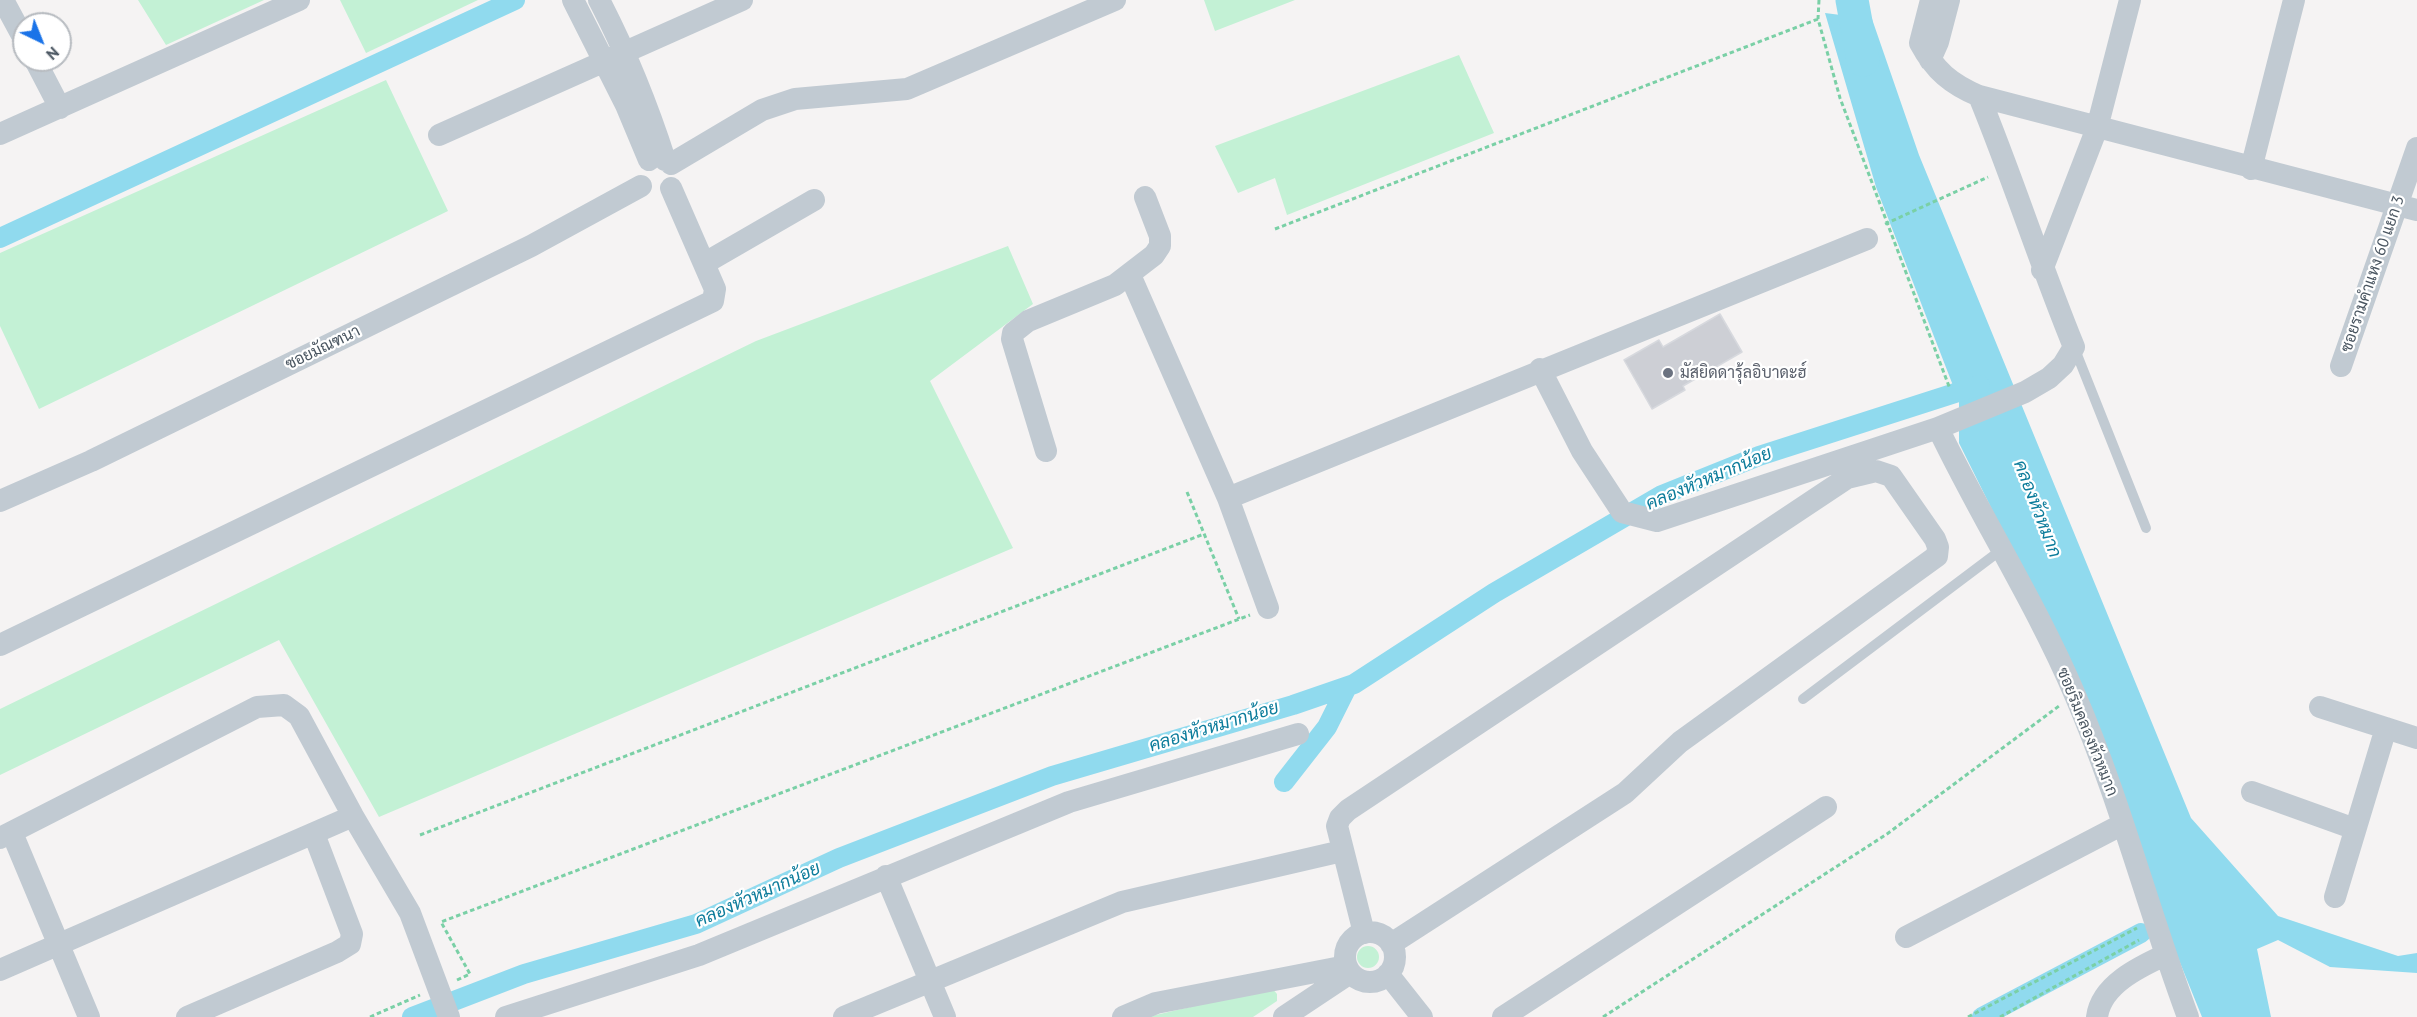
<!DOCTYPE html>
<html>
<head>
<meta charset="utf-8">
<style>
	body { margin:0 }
	#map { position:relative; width:2417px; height:1017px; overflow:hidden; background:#f5f3f3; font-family:"PT Sans",sans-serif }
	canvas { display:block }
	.north { position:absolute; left:12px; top:12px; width:60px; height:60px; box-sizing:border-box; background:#fff; border:2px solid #b7bbc0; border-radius:50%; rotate:137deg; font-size:16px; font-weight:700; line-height:24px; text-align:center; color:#4a5661 }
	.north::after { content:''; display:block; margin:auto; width:21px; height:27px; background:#1a73e8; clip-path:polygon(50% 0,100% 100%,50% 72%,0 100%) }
</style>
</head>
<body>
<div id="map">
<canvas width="2417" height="1017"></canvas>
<div class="north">N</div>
</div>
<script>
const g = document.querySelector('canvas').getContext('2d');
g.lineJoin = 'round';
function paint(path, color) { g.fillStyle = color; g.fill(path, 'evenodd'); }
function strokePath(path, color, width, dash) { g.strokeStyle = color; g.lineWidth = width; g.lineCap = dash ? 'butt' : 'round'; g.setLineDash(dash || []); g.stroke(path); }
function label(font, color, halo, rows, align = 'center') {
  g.font = font + ' "PT Sans",Sarabun,sans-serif'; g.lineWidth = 4.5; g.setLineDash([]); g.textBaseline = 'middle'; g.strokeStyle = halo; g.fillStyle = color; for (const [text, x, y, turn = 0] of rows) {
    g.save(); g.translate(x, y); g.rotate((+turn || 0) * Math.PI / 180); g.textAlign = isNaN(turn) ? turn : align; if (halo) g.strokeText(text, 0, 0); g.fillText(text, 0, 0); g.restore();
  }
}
const green = new Path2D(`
	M138,0H264L166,45Z
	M340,0H478L366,53Z
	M1204,0H1295L1215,31Z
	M1459,55L1494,133L1287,215L1275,178L1238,193L1215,146Z
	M386,80L448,211L39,409L0,326V253Z
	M1008,246L1033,304L930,381L1013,548L379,817L279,640L0,775V709L756,341Z
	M1357 957a11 11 0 1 1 22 0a11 11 0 1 1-22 0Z
	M1272,988L1277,994V1001L1253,1017H1147Z`);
const water = new Path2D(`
	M1825,13L1872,19L1919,155L2191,818L2278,916L2398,956L2417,953V973L2330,967L2278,940L2257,949L2271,1017H2202L2170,938L2081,689L1959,443V401L1876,187Z`);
const canal = new Path2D(`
	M0,238L515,0
	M1284,782L1327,727L1347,687
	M412,1017L524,974L696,924L839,858L1052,776L1293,705L1354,684L1494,593L1662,495L1759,456L1980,385
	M1982,1017L2141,933`);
const river = new Path2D(`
	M1852,0L1863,60`);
const building = new Path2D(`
	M1720,314L1742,352L1683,386L1685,390L1652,409L1624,360L1659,340L1663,347Z`);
const path = new Path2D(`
	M1819,0L1818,19L1840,98L1950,389
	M1885,224L1988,177
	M1275,229L1818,19
	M1187,492L1239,619
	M420,835L1204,534
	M457,980L470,974L441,922L1250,615
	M370,1017L420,995
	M1603,1017L1887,834L2059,706
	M1968,1017L2137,928
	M2000,1017L2139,940`);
const service = new Path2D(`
	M2074,347L2146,528
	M1803,699L2001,550`);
const minor = new Path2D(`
	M3,0L24,39
	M573,0L626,105L649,160
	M599,0C626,52 647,104 665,160
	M1931,0L1920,43C1935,71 1951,84 1979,96L2417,210
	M35,60L60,108
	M1930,60L1938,42L1949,0
	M0,134L299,0
	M439,135L742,0
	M671,164L762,110L795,99L907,89L1115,0
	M2251,169L2294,0
	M705,263L814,200
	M2042,270L2097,128L2130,0
	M1130,275L1228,498L1268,608
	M2341,366L2417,148
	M1540,369L1582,451L1622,512L1657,521L1938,428L2025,392L2049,378L2063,365L2074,347C2040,264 2013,179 1979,96
	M1938,428C1981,518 2036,603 2075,695C2120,799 2148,910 2188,1017
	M1046,451L1012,339L1013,333L1028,321L1115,285L1154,255L1160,246V236L1145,197
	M1228,498L1867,239
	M0,501L91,461L531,246L641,186
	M0,645L713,301L715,289L671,188
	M2320,707L2417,738
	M2252,792L2355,829
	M12,833L89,1017
	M0,838L257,707L284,705L299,716L353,816L410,913L449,1017
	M886,876L945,1017
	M2335,897L2386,728
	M1345 957a25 25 0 1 1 50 0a25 25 0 1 1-50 0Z
	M1364,933L1337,826L1340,818L1348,810L1847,478L1876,471L1891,476L1935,539L1938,547L1937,556L1680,742L1625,793L1391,944
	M1906,937L2123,824
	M0,970L353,816
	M1388,974L1422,1017
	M187,1017L337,952L350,944L352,934L314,834
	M506,1017L699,955L1069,802L1298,734
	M844,1017L1122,902L1342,851
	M1123,1017L1156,1003L1346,966
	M1284,1017L1350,973
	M1503,1017L1826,807
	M2097,1017C2101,985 2139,967 2165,955`);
const markers = [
	[1668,373,6,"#6b7280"]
];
const streetNames = [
	["ซอยรามคำแหง 60 แยก 3",2373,274,-71],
	["ซอยมัณฑนา",323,348,-26],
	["ซอยริมคลองหัวหมาก",2087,732,68]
];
const worshipNames = [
	["มัสยิดดารุ้ลอิบาดะฮ์",1680,373]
];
const waterNames = [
	["คลองหัวหมากน้อย",1709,479,-23],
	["คลองหัวหมาก",2037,509,69],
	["คลองหัวหมากน้อย",1214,727,-17],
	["คลองหัวหมากน้อย",758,895,-24]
];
paint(green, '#c3f1d5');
paint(water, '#90daee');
strokePath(canal, '#90daee', 20);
strokePath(river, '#90daee', 33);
paint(building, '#cdcfd5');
strokePath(building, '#d7d9de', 1.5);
strokePath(path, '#7ad0a6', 3, [4.5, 3]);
strokePath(service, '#c1cad2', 10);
strokePath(minor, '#c1cad2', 22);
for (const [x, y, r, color] of markers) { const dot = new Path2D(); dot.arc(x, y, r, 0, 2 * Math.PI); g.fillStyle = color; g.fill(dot); strokePath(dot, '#fff', 2); }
label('16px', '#4a5661', '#fff', streetNames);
label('16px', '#5b616d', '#fff', worshipNames, 'left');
label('italic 18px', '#0c7c9b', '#fff', waterNames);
</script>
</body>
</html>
